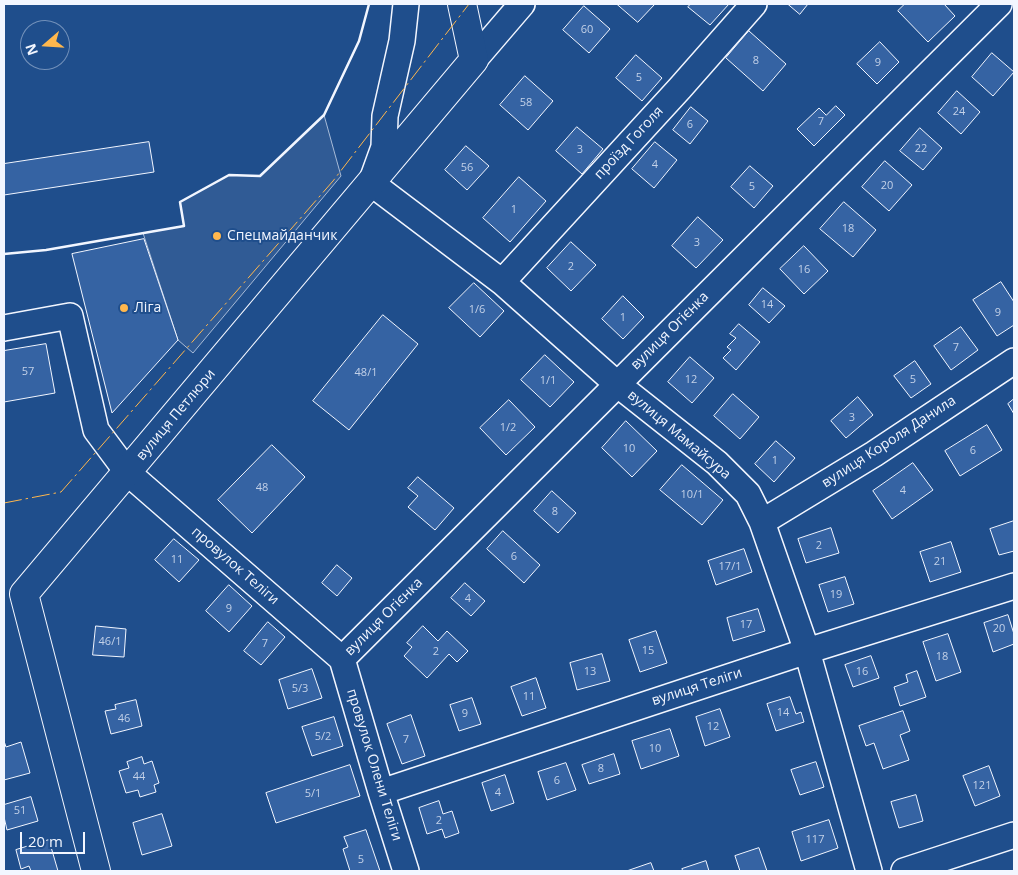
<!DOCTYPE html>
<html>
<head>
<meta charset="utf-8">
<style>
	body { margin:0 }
	#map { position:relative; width:1018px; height:875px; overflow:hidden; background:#1f4e8c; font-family:"Open Sans",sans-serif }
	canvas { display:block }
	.frame { position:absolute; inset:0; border:5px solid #f2f6ff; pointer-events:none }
	.north { position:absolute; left:20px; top:20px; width:50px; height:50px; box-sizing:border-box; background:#1f4e8c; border:1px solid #7391ba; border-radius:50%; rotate:251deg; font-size:14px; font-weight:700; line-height:20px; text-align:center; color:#f2f6ff }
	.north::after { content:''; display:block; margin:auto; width:18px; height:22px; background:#ffb74d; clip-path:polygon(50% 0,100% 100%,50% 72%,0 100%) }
	.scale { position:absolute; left:20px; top:832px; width:65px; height:22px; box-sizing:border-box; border:2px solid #f2f6ff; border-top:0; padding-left:6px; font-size:15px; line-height:18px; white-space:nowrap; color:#f2f6ff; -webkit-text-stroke:4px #1f4e8c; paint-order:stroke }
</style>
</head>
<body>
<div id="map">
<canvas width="1018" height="875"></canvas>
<div class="frame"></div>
<div class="north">N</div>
<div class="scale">20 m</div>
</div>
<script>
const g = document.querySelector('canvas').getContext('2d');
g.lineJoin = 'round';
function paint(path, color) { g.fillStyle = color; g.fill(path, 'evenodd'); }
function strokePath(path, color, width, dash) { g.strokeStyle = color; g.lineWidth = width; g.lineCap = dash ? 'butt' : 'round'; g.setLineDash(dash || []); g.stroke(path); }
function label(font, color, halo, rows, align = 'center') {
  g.font = font + ' "Open Sans",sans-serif'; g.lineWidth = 4; g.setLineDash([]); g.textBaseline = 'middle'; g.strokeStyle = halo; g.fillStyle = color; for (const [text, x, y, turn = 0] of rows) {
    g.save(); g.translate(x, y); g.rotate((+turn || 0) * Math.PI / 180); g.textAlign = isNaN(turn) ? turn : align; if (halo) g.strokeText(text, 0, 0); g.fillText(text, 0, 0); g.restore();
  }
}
const parking = new Path2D(`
	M324,115L341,176L193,353L178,340L143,233L184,226L180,202L229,175L260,176Z`);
const building = new Path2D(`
	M617,4H655L638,22Z
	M691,4H729L710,25L688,7Z
	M788,4H808L800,14Z
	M905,4H944L955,16L928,42L898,11Z
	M584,6L610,29L589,53L563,30Z
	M749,31L786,64L763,91L726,58Z
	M880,42L899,62L877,84L857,64Z
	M992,53L1014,72L993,96L972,77Z
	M636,55L662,78L642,101L616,78Z
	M525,76L553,101L528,130L500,105Z
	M957,91L980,112L961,134L938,113Z
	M836,106L845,115L814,146L797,129L819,108L826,115Z
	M691,107L708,121L690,144L673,130Z
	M577,127L603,149L582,174L556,151Z
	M920,128L942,148L923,170L900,151Z
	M149,142L154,172L4,195V164Z
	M655,142L677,160L654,188L632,169Z
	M466,146L489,166L467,190L445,170Z
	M885,161L912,185L889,211L862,187Z
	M750,166L773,186L754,208L731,187Z
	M519,177L546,201L510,242L483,218Z
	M844,202L876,230L853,257L820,229Z
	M698,217L723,240L696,268L672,246Z
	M144,239L178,340L112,413L72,254Z
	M571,242L596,265L571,291L547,268Z
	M804,246L828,271L804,294L780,269Z
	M1001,282L1014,302V325L997,336L973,300Z
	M474,283L504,311L480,337L449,308Z
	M763,288L785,306L769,323L749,305Z
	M623,296L644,317L623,339L602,319Z
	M383,315L418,344L349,430L313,401Z
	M739,324L760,342L736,370L723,358L731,350L727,347L736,338L730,334Z
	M961,327L978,350L951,370L934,346Z
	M46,344L55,393L4,402V351Z
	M545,355L574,382L550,407L521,380Z
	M690,357L714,378L692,403L668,382Z
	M915,361L931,384L911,398L894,376Z
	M733,394L759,417L740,439L714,416Z
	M858,397L873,415L846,438L831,421Z
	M1014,399V414L1008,404Z
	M509,400L535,427L506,455L480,428Z
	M626,421L657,451L632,477L602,448Z
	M987,425L1002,450L960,476L945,451Z
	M776,441L795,458L774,482L755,464Z
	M272,445L305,477L252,533L218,500Z
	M913,463L933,490L892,519L873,491Z
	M682,465L723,500L702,525L660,490Z
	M418,477L454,508L435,530L408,507L418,496L408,488Z
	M552,491L576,513L558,533L534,511Z
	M1014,521V551L999,555L990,529Z
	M831,528L839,553L806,563L798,539Z
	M503,531L540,565L524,583L487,549Z
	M174,539L199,560L179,582L155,560Z
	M951,542L961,572L930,582L920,552Z
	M744,549L752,572L716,585L708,561Z
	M337,565L352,578L337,596L322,583Z
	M845,577L854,604L828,612L819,585Z
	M465,583L485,601L471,616L451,598Z
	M229,585L252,606L229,632L206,611Z
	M758,609L765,631L733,641L727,618Z
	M1008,615L1014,634V644L993,652L984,623Z
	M268,622L285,637L261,665L244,651Z
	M96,626L126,629L124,657L93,655Z
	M423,626L438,641L447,631L468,651L457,662L449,654L427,678L404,656L412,647L407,643Z
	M656,631L667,663L640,672L629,640Z
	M948,634L961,672L936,681L923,642Z
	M602,654L610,681L577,690L570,663Z
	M871,656L879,678L853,687L845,665Z
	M312,669L322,698L288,709L279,680Z
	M917,671L926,697L900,706L894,687L908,682L906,675Z
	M536,678L546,708L522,716L511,687Z
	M790,697L796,714L801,712L804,722L776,731L767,704Z
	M472,698L481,724L459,731L450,705Z
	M136,700L142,726L111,734L105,711L116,709L115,705Z
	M720,709L730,737L705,746L696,717Z
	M903,711L910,731L900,735L909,760L883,769L874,743L866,746L859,726Z
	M411,715L425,756L402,764L387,724Z
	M334,717L343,746L312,756L302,727Z
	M670,729L679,756L641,769L632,741Z
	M4,741L6,747L21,742L30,773L4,780Z
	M614,754L620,774L589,784L582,765Z
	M142,757L144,764L152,761L159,783L154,785L156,792L140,797L138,790L126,793L119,771L129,768L127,762Z
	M816,762L824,787L800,795L791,770Z
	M566,763L576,790L547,800L538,772Z
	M350,765L360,796L276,823L266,793Z
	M989,766L1000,796L975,806L963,776Z
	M505,775L514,803L491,811L482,783Z
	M916,795L923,821L899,828L891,802Z
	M31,797L38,821L7,830L4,817V805Z
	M439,801L443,814L452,811L459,833L445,838L442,829L427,834L419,808Z
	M162,814L172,846L142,855L133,823Z
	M829,820L838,848L801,861L792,832Z
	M366,830L380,871H350L343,849L348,847L344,837Z
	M49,840L58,871H31L29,866L21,869L16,850Z
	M759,848L767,871H740L735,856Z
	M706,861L709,871H683L682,869Z
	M651,863L654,871H627Z`);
const minor = new Path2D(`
	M406,4L402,41L385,116L384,147L371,183L502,282L617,384L717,463L748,494L762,522L807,651L869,871
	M474,60L522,4
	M502,282L680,88L754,4
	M4,328L70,316L96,430L128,473L342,659
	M762,522L874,454L1014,361
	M342,659L999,4
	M342,659L381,792L406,871
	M381,792L807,651L1014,586
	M904,871L1014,835`);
const major = new Path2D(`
	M24,594L474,60L462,4
	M24,594L96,871`);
const wall = new Path2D(`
	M4,254L46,250L184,226L180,202L229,175L260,176L324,115L359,41L369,4`);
const power = new Path2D(`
	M4,503L61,492L333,181L469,4`);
const markers = [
	[217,236,5,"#ffb74d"],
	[124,308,5,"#ffb74d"]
];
const numberNames = [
	["60",587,30],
	["8",756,61],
	["9",878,63],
	["5",639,78],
	["58",526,103],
	["24",959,112],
	["7",821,122],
	["6",690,125],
	["22",921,149],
	["3",580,150],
	["4",655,165],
	["56",467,168],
	["20",887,186],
	["5",752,187],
	["1",514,210],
	["18",848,229],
	["3",697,243],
	["2",571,267],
	["16",804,270],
	["14",767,305],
	["1/6",477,310],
	["9",998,313],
	["1",623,318],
	["7",956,348],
	["57",28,372],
	["48/1",366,373],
	["12",691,380],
	["5",913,380],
	["1/1",548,381],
	["3",852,418],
	["1/2",508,428],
	["10",629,449],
	["6",973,451],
	["1",775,461],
	["48",262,488],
	["4",903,491],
	["10/1",692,495],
	["8",555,512],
	["2",819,546],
	["6",514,557],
	["11",177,560],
	["21",940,562],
	["17/1",730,567],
	["19",836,595],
	["4",468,599],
	["9",229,609],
	["17",746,625],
	["20",999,629],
	["46/1",110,642],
	["7",265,644],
	["15",648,651],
	["2",436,652],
	["18",942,657],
	["13",590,672],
	["16",862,672],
	["5/3",300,689],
	["11",529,697],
	["14",783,713],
	["9",465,714],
	["46",124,719],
	["12",713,727],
	["5/2",323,737],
	["7",406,740],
	["10",655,749],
	["8",601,769],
	["44",139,777],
	["6",557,781],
	["121",982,786],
	["4",498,793],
	["5/1",313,794],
	["51",20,811],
	["2",439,821],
	["117",815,840],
	["5",361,860]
];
const streetNames = [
	["проїзд Гоголя",629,143,-47],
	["вулиця Огієнка",670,331,-45],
	["вулиця Петлюри",176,415,-50],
	["вулиця Мамайсура",679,435,40],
	["вулиця Короля Данила",889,442,-33],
	["провулок Теліги",235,566,41],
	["вулиця Огієнка",384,617,-45],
	["вулиця Теліги",697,687,-18],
	["провулок Олени Теліги",374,765,73]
];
const poiNames = [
	["Спецмайданчик",227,236],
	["Ліга",134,308]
];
paint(parking, '#305b95');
strokePath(parking, '#a8bbd7', 1);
paint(building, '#3563a3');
strokePath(building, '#f2f6ff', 1);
strokePath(minor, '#f2f6ff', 28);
strokePath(major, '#f2f6ff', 30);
strokePath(minor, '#1f4e8c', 25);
strokePath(major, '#1f4e8c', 28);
strokePath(wall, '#f2f6ff', 2.5);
strokePath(power, '#ffb74d', 1, [18, 4, 2.5, 4]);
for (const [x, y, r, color] of markers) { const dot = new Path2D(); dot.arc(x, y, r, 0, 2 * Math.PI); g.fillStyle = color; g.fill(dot); strokePath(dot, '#1f4e8c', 2); }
label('11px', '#c3d1e8', null, numberNames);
label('14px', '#f2f6ff', '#1f4e8c', streetNames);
label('14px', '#f2f6ff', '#1f4e8c', poiNames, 'left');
</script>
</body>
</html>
